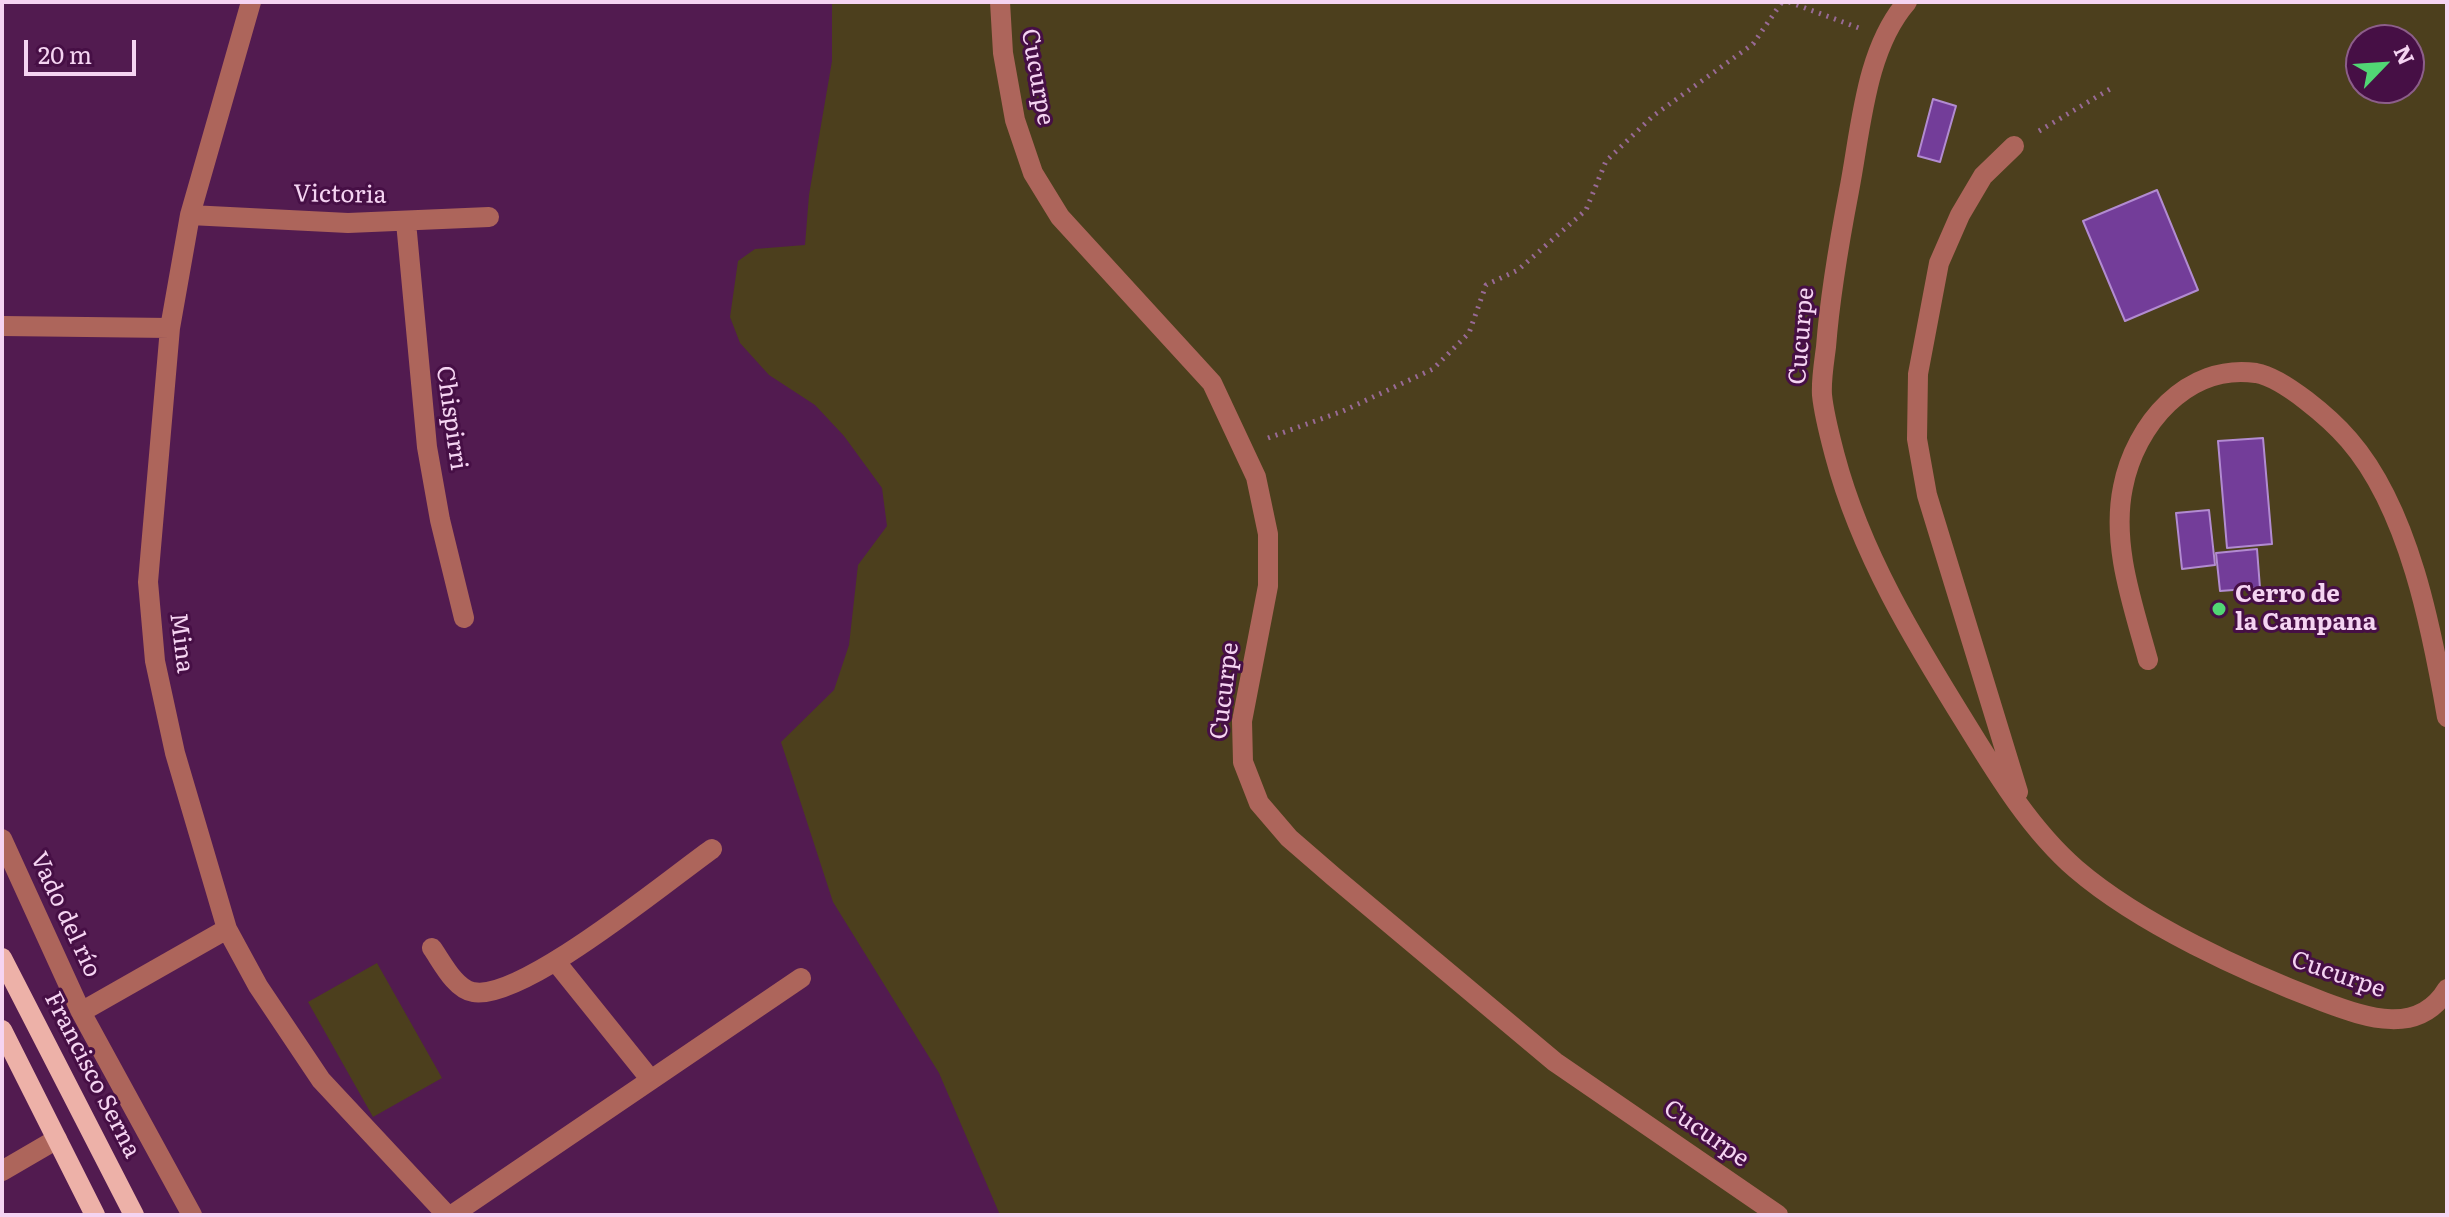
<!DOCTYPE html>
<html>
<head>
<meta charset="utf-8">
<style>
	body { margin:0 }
	#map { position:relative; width:2449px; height:1217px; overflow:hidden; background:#521b50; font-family:Literata,serif }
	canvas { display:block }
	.frame { position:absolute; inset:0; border:4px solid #f5d4f2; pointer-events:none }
	.north { position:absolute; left:2345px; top:24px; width:80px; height:80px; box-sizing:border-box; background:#460f45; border:2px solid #8c5e8a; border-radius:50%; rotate:65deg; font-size:22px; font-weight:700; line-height:32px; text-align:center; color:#f5d4f2 }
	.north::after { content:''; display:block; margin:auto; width:28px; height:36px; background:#51d674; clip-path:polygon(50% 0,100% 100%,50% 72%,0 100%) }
	.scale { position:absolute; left:24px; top:40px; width:112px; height:36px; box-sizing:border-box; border:4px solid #f5d4f2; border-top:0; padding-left:10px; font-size:24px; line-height:28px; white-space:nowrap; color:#f5d4f2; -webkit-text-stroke:6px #460f45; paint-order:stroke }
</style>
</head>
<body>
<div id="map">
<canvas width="2449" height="1217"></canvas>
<div class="frame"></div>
<div class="north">N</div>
<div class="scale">20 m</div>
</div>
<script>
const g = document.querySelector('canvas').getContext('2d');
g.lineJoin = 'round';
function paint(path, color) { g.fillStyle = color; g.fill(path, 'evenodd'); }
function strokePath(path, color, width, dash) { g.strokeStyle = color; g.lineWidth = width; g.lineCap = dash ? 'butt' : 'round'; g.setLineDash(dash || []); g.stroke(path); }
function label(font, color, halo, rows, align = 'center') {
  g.font = font + ' Literata,serif'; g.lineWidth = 6; g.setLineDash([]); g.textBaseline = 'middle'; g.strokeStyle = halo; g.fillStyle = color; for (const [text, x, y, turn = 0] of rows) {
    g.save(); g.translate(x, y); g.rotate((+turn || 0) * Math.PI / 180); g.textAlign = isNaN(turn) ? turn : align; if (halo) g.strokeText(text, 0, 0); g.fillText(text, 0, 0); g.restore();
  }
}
const green = new Path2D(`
	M832,2H2447V1215H1000L939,1073L833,902L781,742L834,690L849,645L858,565L887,526L882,488L844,436L815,405L769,375L740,343L730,317L738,261L755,249L805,245L809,195L832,61ZM2361,40H2409V88H2361Z
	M377,963L442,1078L373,1117L308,1002Z`);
const building = new Path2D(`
	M1933,99L1956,106L1940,162L1918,156Z
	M2157,190L2198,290L2125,321L2083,221Z
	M2263,438L2272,544L2227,548L2218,441Z
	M2209,510L2215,565L2182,569L2176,513Z
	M2257,549L2260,588L2220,591L2216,553Z`);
const path = new Path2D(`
	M1789,2L1859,28
	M2039,131L2110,89
	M1268,438L1343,411L1433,369L1469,333L1486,285L1518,270L1586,210L1606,161L1653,116L1753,44L1782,2`);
const minor = new Path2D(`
	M251,2L190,215L170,328L148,582L155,661L175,753L227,929L258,986L321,1080L447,1215
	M1000,2L1003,53L1015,120L1033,173L1060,217L1212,383L1256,477L1268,534V586L1242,721L1243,762L1259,803L1289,838L1334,877L1555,1062L1778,1215
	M1907,2C1865,50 1861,130 1849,191C1839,243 1830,295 1826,347C1824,363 1821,380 1822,395C1824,415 1830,437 1835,456C1861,554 1915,642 1968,727C1998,776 2032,831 2076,869C2140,924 2245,972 2324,1002C2367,1018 2419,1036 2447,989
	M2014,146L1983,176L1960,215L1939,263L1918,374L1917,439L1927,495L2018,792
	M190,215L348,223L489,217
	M406,222L427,447L440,520L464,618
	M2,326L170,328
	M2148,660C2133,605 2111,545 2123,487C2135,425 2187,363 2256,373C2284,378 2331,419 2349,440C2409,509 2432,630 2447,717
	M2,839L81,1012
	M432,948C442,962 455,989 473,992C521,1002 668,880 712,849
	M556,962L651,1080
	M2,1171L57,1139
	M192,1215L81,1012L227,929
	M452,1215L801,978`);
const major = new Path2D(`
	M2,958L134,1215
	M2,1030L95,1215`);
const markers = [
	[2219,609,8,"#51d674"]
];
const streetNames = [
	["Cucurpe",1037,77,80],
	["Victoria",340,195,1],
	["Cucurpe",1802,336,-85],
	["Chispirri",451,418,82],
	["Mina",181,643,83],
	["Cucurpe",1225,691,-83],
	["Vado del río",65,915,65],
	["Cucurpe",2338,975,19],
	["Francisco Serna",92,1075,63],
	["Cucurpe",1706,1134,35]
];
const poiNames = [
	["Cerro de",2235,595],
	["la Campana",2235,623]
];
paint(green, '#4c3f1d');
paint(building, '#733d99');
strokePath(building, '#b28bd1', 2);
strokePath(path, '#986a95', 5, [2, 6]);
strokePath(minor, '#ad655b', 20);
strokePath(major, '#edb1a8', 20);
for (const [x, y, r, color] of markers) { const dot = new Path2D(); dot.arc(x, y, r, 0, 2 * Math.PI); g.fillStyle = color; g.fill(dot); strokePath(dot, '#460f45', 3); }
label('24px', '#f5d4f2', '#460f45', streetNames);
label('bold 24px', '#f5d4f2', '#460f45', poiNames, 'left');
</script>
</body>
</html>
